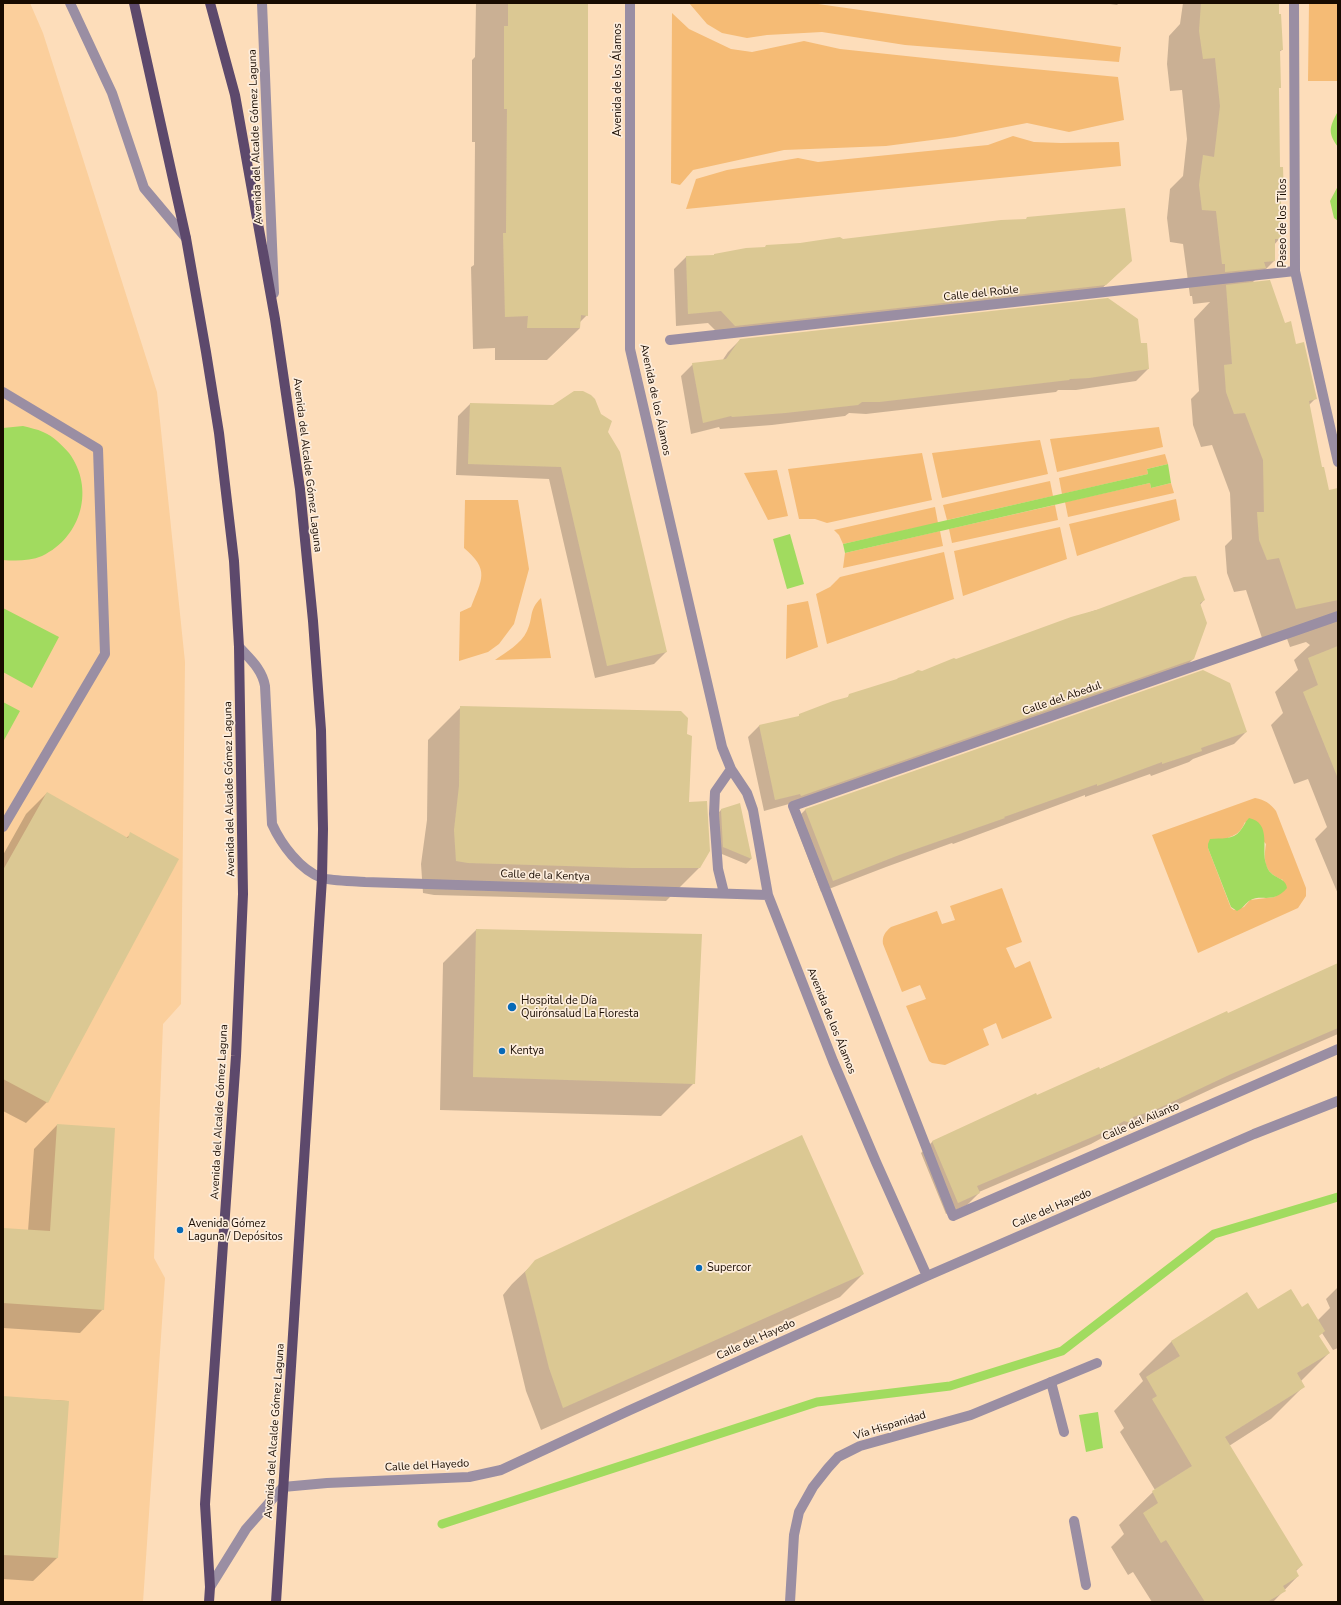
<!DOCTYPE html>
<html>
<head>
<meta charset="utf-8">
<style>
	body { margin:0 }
	#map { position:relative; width:1341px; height:1605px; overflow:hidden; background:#fdddba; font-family:"Nunito Sans",sans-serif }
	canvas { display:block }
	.frame { position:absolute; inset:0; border:4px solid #180b00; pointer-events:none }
</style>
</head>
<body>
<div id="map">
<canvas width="1341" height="1605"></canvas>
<div class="frame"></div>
</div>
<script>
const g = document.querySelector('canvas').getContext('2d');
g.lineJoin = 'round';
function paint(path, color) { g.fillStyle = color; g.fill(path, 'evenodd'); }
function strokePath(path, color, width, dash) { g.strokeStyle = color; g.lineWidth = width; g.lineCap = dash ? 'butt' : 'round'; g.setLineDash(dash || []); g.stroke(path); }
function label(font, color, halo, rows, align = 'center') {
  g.font = font + ' "Nunito Sans",sans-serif'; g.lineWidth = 3.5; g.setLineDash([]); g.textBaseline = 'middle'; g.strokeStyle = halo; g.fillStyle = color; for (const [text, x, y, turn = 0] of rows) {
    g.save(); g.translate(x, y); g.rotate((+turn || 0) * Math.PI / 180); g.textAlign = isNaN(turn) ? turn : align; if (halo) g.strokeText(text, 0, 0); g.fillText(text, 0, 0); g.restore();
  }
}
const built = new Path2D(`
	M3,3H30L43,33L157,392L185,662L181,1004L163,1024L154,1258L165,1278L143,1602H3Z`);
const green = new Path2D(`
	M689,3H811L1121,47L1119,62L905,45L822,32L767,35L747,38L722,33L707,24Z
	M1309,3H1338V81H1308Z
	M672,13L689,29L731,49L752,52L804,41L840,49L991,65L1118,77L1124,120L1069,132L1027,123L955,137L886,146L784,150L693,170L680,185L671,183Z
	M1013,136L1034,142L1061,143L1119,142L1121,166L686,209L696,179L727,170L798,158L818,162L988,145Z
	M1159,427L1163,447L1057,472L1050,439Z
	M1040,440L1048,474L942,498L932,453Z
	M922,453L932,500L827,523L815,519H799L788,469Z
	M1165,454L1168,464L1147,469L1148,474L1062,494L1059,478Z
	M777,470L788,516L768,520L744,473Z
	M1050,481L1053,496L947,520L943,505Z
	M1150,483L1151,488L1171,483L1174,493L1068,517L1065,502Z
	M1176,499L1180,520L1077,556L1069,524Z
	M465,500H518L529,569L514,624L499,644L488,652L459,661L460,612L471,607C482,579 490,570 464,548Z
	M1055,505L1058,520L952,543L949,529Z
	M935,507L938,523L843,544L839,535L834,530Z
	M1060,527L1067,559L963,596L954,551Z
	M940,531L943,546L843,568L845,553Z
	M944,552L954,599L827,644L816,594L830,587L840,577Z
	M541,598L551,658L495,660C506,652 521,644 527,631C534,616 528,611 541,598Z
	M808,601L818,647L786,659L787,605Z
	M1255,798C1265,800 1270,803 1276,811L1306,888V896L1298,908L1198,953L1152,835ZM1245,822L1266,844C1263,863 1265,873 1283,880L1275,897L1250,900L1244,907L1234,910L1231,908L1208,848C1214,845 1220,842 1226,839C1236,834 1240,834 1245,822Z
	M1002,888L1022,942L1006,948L1015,968L1030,961L1052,1018L1002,1039L996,1023L983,1029L989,1045L945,1065L932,1063L929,1061L906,1006L926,999L920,985L902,992L883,944C882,936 885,932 891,927L937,911L942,924L955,920L950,906Z`);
const water = new Path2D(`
	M1337,113H1338V147C1328,133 1329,128 1337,113Z
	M1338,186V221L1334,218L1330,201Z
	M23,426C30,428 37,429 43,432C53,436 62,445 69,453C95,488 82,537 42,556C30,561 16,561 3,560V428Z
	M1168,464L1171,483L1151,488L1150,483L845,553L843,544L1148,474L1147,469Z
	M790,534L804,584L787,589L773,539Z
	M3,608L59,637L32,688L3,672Z
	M3,702L20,711L3,742Z
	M1249,818C1272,823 1261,849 1266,864C1270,880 1286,876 1287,888C1273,905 1261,893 1249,901C1245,904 1242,909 1237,911L1231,907L1208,848V844L1210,839C1221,838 1233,840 1240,831C1244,826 1245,822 1249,818Z
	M1098,1412L1103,1448L1086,1452L1079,1415Z`);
const shadow = new Path2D(`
	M476,3H587V315L580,322V328L547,360H495V348L473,349L471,267L474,265L475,142H472V60L475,57Z
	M1103,3H1119L1117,5Z
	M1183,3H1278L1282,50L1279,52L1278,89L1279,168L1283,197L1280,201V238L1274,245V261L1252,283L1284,324L1295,345L1316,398L1309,405L1321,468L1329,492L1338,494V894L1315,839L1327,827L1308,779L1294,784L1271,725L1283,713L1275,692L1298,670L1294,660L1310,645L1306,642L1290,647L1286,636L1263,641L1246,590L1234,592L1227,573L1225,546L1232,539L1230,493L1212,445L1201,447L1193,425L1191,399L1199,391L1194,319L1210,302L1193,304L1192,296H1190L1183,244L1170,242L1167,218L1170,189L1183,176L1187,139L1182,90L1170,91L1167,64L1169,36L1180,24Z
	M1026,220L1118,273L1093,297L723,338L708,323L676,326L674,269L686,257L713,256Z
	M740,340L1148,369L1136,381L1076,390H1058L1056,392L866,414L849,413L845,416L772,425L720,429L719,427L691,434L681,376L693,364L722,361L728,352Z
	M470,404L607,432L666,652L654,664L595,678L549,479L456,475L458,416Z
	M1204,600L1200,605L1193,659L1182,670L789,804L764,811L748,737L759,726L797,718L800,715L846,699L850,695L922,672L1096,610Z
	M461,707L686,735L688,803L699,868L666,901L434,895L423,893L421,864L427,820L428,740Z
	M1246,732L1234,744L1193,759L1189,762L1151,776L1150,774L1085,797V795L953,844L952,843L886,867L821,892L794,821L806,809Z
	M47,793L126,838L131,834L47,1102L26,1123L3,1111V855L26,814Z
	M739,805L751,859L746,864L717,852L715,816L721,810Z
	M476,930L694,1083L661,1116L440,1110L443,963Z
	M1338,967V1034L1216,1087L1143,1121L1125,1127L1118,1134L1111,1133L1091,1144L979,1192V1193L967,1205L946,1214L921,1153L933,1141Z
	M57,1125L103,1309L80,1333L3,1328V1229L28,1231L34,1149Z
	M536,1261L863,1274L840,1297L541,1430L526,1391L503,1295L512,1284Z
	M1338,1287V1348L1333,1350L1322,1333L1318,1336L1329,1353L1301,1381L1304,1386L1271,1419L1229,1446L1302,1565L1296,1571L1298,1576L1273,1602H1152L1133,1572L1128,1575L1111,1547L1124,1534L1119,1525L1155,1490L1120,1432L1124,1428L1114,1411L1143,1381L1139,1374L1172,1341L1257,1310L1301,1308L1318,1320L1330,1308L1326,1299Z
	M3,1397L68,1401L57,1558L33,1581L3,1579Z`);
const stream = new Path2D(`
	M442,1524L817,1402L950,1386L1062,1351L1214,1234L1338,1197`);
const building = new Path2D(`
	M508,3H588V316L581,315L580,328H527L528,316L505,317L503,233H506L507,109H504V26H508Z
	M1201,3H1279V14H1281L1283,50H1280L1281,88H1279L1280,167H1283L1284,198H1281V239H1275V261L1264,262L1266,268L1225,272V264H1222L1216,211L1202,210L1199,185L1203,155L1214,157L1220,106L1215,58L1203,59L1199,31Z
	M1125,208L1132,261L1106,285L735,326L721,311L688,314L686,256L714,255V254L746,248L765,247L766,245L800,243L840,237L843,239L1001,220L1026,219L1027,217Z
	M1270,280L1285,323L1291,321L1296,344L1304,342L1317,399L1309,401L1322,467H1324L1329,490L1338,488V600L1296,609L1279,558L1267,560L1259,540L1257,512H1264L1263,460L1245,413L1234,414L1226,392L1224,365L1232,364L1226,285Z
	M1108,298L1138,319L1141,343H1147L1149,369L1089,378L1070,379L1069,380L879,402H862L858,405L785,413L732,417L731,416L703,423L692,363L726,359L740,339Z
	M574,391H583L591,395L595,399L601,414L612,421L608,432L620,452L667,652L607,666L561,467L468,464L470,403L553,405Z
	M1196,576L1205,600L1200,603L1207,623L1194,659L801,796L800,794L775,800L759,725L799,716V714L833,701L848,697L849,694L897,679L898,678L913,673L918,670L922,671L954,658L956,659L1071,617L1096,610L1184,577Z
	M1338,646V776H1337L1303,692L1318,685L1308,658Z
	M1203,670L1230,683L1247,732L1201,748L1202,751L1162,764V762L1097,786V784L1004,817L1005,818L899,855L833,881L805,809Z
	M460,706L681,711L688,718L687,734L692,736L689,802L707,801L710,851L700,868H632L468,863L456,861L454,830L459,786Z
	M47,792L128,838L130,832L179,859L48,1103L3,1079V870Z
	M740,803L752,859L723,847L721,809Z
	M476,929L702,934L695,1084L473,1077Z
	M1338,963V1028L1229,1075L1155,1110L1133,1117L1131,1123L1124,1121L1104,1132L977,1186L980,1193L958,1203L932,1141L1036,1093L1037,1095L1099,1067L1100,1069L1227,1011L1228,1013Z
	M57,1124L115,1128L104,1310L3,1303V1228L50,1231Z
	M802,1135L864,1274L563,1408L549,1368L525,1272L535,1260Z
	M1291,1289L1302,1307L1308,1303L1325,1331L1319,1336L1330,1353L1297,1373L1305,1387L1225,1437L1303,1565L1296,1570L1299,1576L1283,1586L1286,1591L1267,1602H1205L1166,1540L1161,1543L1143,1513L1158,1503L1152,1491L1192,1466L1152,1399L1157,1396L1146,1377L1180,1356L1171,1341L1247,1292L1258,1309Z
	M3,1396L69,1401L58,1558L3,1555Z`);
const service = new Path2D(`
	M3,392L98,449L105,654L3,827
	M1051,1382L1064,1432
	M1074,1521L1086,1585`);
const pedestrian = new Path2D(`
	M670,340L1295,271
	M1338,616L793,806L953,1216L1338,1049`);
const minor = new Path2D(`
	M262,3L274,293
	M630,3V349L722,747L731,769L747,793L753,810L768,895L833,1061L876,1162L927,1276
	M1294,3L1295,271L1338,462
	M239,647C250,659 262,669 265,686L272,824C281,844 300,870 322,878C332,881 354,881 365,882L768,895
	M724,893L718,869L714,814L715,792L731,769
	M210,1587L246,1529L283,1487L327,1483L469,1477L501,1470L628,1411L927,1276L1254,1134L1338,1101
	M790,1602L794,1535L799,1512L813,1487L828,1468L838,1457L860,1446L971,1415L1097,1363`);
const tertiary = new Path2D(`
	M70,3L112,93L144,188L186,238`);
const primary = new Path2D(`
	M134,3L186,238L206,352L219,433L234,561L239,647L243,894L236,1056L205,1504L210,1587L209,1602
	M210,3L235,95L275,319L300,489L313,621L321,730L323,829L322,878L276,1602`);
const markers = [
	[512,1007,5,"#086ab7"],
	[502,1051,4,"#086ab7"],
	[180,1230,4,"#086ab7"],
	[699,1268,4,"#086ab7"]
];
const streetNames = [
	["Avenida de los Álamos",618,80,-90],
	["Avenida del Alcalde Gómez Laguna",256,137,-92],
	["Paseo de los Tilos",1283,223,-90],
	["Calle del Roble",981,294,-6],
	["Avenida de los Álamos",655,400,78],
	["Avenida del Alcalde Gómez Laguna",307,465,83],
	["Calle del Abedul",1062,699,-19],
	["Avenida del Alcalde Gómez Laguna",230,789,-91],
	["Calle de la Kentya",545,876,2],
	["Avenida de los Álamos",831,1021,68],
	["Avenida del Alcalde Gómez Laguna",220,1112,-87],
	["Calle del Ailanto",1141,1122,-23],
	["Calle del Hayedo",1052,1209,-23],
	["Calle del Hayedo",756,1340,-24],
	["Vía Hispanidad",890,1426,-17],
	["Avenida del Alcalde Gómez Laguna",275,1431,-86],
	["Calle del Hayedo",427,1466,-3]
];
const poiNames = [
	["Hospital de Día",521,1001],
	["Quirónsalud La Floresta",521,1014],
	["Kentya",510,1051],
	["Avenida Gómez",188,1224],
	["Laguna / Depósitos",188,1237],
	["Supercor",707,1268]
];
paint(built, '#fbcf9c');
paint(green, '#f5bb75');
paint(water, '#a1db5f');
paint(shadow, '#0003');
strokePath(stream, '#a1db5f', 9);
paint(building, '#dbc893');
strokePath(service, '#9a8ea3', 10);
strokePath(pedestrian, '#9a8ea3', 10);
strokePath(minor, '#9a8ea3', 10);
strokePath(tertiary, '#9a8ea3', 10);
strokePath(primary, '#5d496c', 10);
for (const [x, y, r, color] of markers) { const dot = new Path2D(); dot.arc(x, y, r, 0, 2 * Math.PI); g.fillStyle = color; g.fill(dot); strokePath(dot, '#fdeddc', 1.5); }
label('11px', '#180b00', '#fdeddc', streetNames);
label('11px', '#180b00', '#fdeddc', poiNames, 'left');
</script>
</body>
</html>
